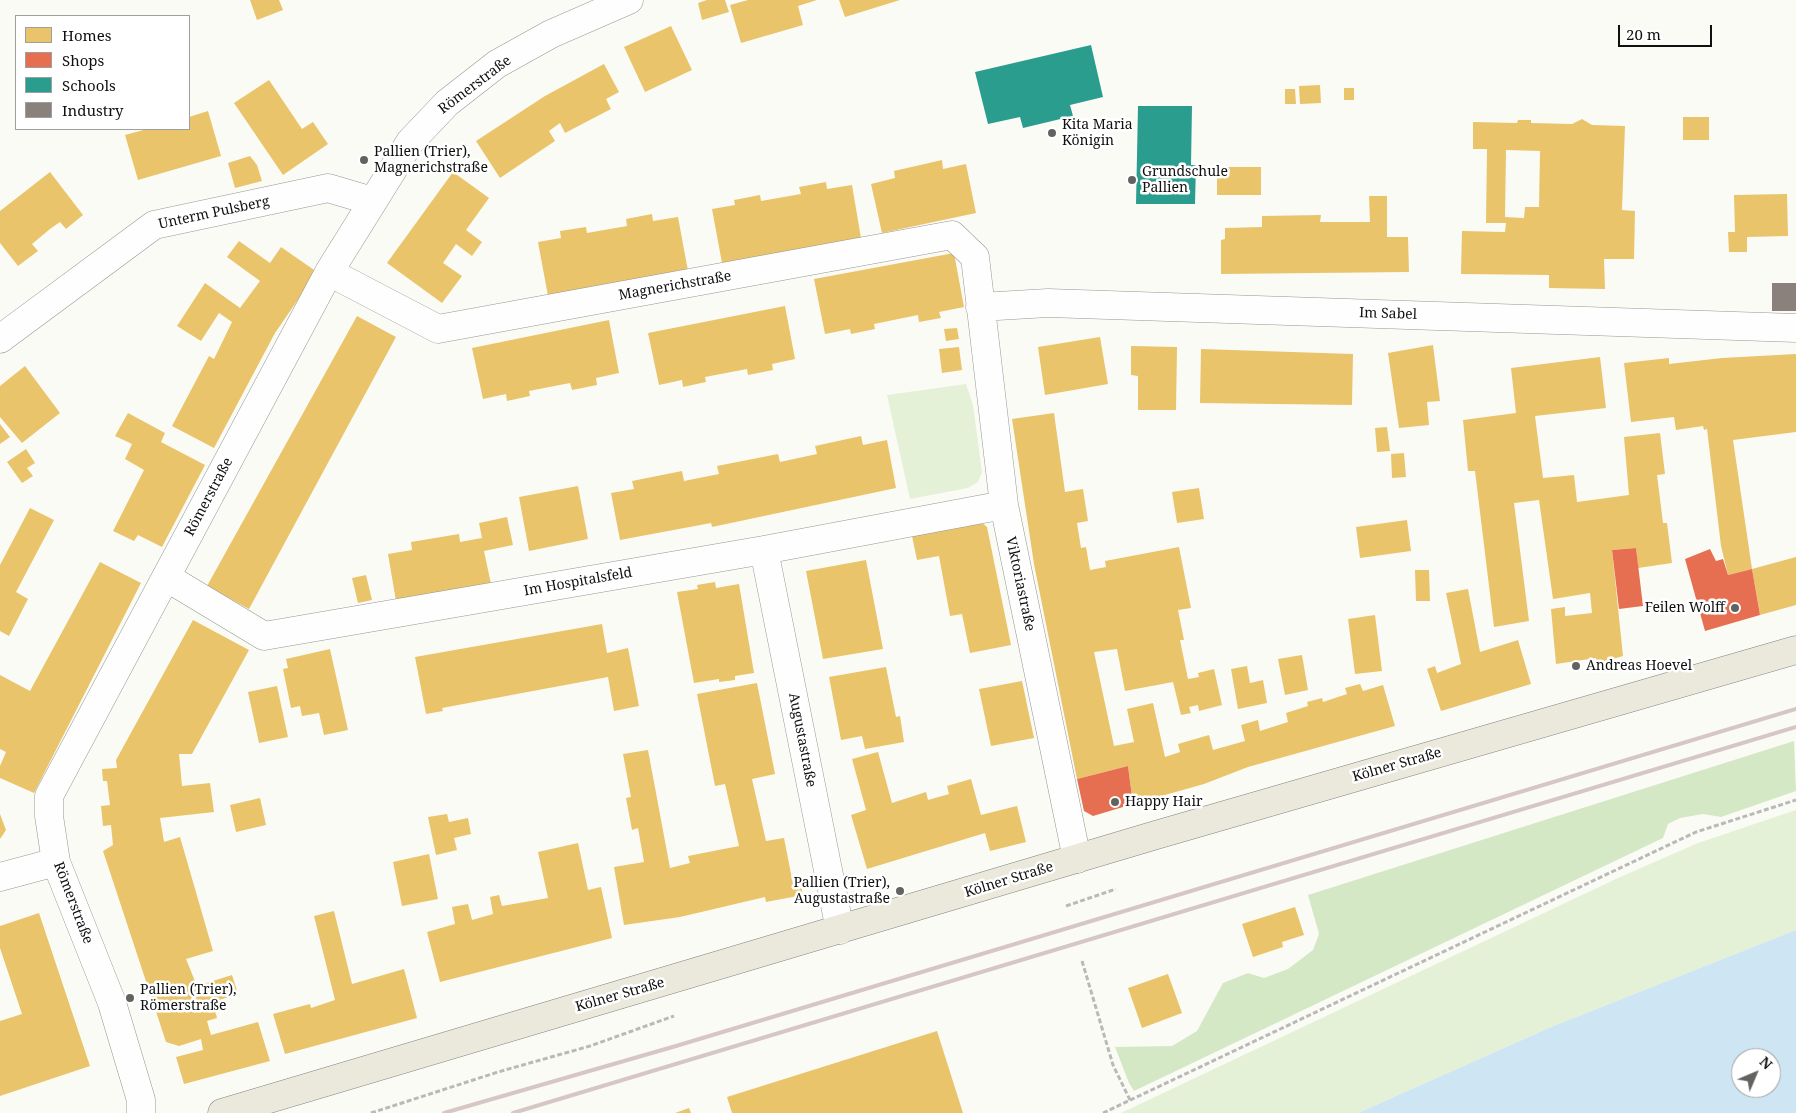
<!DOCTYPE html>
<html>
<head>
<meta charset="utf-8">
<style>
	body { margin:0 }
	#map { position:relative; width:1796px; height:1113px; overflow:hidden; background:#fbfbf6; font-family:"Noto Serif",serif }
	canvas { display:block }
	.legend { position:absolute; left:15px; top:15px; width:175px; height:115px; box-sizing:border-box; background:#fff; border:1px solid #9f9f9f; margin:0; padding:6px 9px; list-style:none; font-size:15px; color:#101010 }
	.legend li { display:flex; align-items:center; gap:10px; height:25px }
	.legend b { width:25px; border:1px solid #9f9f9f }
	.north { position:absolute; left:1731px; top:1048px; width:50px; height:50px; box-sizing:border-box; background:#fff; border:1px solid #9f9f9f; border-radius:50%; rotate:45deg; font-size:14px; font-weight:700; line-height:20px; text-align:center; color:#101010 }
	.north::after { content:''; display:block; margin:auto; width:18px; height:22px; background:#626260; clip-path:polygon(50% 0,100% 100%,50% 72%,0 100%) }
	.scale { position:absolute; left:1618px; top:25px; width:94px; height:22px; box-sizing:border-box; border:2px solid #101010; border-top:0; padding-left:6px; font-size:15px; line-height:18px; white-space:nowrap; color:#101010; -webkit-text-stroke:4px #fff; paint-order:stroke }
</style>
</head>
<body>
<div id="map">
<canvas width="1796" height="1113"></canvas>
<ul class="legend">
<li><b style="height:14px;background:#e9c46a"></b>Homes</li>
<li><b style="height:14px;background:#e76f51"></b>Shops</li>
<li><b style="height:14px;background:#2a9d8f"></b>Schools</li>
<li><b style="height:14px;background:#8a817c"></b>Industry</li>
</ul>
<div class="north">N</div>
<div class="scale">20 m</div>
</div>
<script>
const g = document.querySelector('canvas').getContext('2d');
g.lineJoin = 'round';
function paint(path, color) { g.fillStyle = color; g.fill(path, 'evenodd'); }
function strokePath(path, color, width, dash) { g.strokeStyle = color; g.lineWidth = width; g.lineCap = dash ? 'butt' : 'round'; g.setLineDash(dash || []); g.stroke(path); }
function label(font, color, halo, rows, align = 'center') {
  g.font = font + ' "Noto Serif",serif'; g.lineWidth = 5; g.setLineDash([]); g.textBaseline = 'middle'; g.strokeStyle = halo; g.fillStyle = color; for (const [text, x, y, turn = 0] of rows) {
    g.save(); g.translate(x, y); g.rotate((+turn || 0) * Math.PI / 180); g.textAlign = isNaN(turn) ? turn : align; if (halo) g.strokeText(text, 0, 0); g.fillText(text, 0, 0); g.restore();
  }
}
const green = new Path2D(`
	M966,384L973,405L982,472L978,482L968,488L910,499L887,395Z
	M1796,810V930L1551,1027L1358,1113H1121L1618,878L1698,843Z`);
const forest = new Path2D(`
	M1794,741L1796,791L1721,817L1703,814L1680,818L1668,824L1663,838L1134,1091L1129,1083L1115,1047L1172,1046L1197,1031L1223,983L1248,973L1264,978L1288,969L1313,950L1319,934L1308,895Z`);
const water = new Path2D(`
	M1796,930V1113H1358L1551,1027ZM1741,1058H1771V1088H1741Z`);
const homes = new Path2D(`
	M250,0H279L283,10L257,20Z
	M707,0H725L729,12L702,20L698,3Z
	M748,0H817L798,6L803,25L741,43L730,5Z
	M839,0H900L845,17Z
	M671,26L692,70L645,92L624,47Z
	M604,64L619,92L606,99L611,109L565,133L560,123L549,131L555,141L500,178L476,141L545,96Z
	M269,80L302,129L313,122L328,144L283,175L234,103Z
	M1320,85L1321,103L1300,104L1299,86Z
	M1344,88H1354V100H1344Z
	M1285,89H1295L1296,104H1285Z
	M208,111L221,156L138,180L125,135L147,129H189V117Z
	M1683,117H1709V140H1683Z
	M1582,119L1592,125L1625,126L1622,210L1635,211L1634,259H1604L1605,289L1549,288V275L1461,274L1462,231L1505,232L1506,223H1486L1487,149H1473V122L1517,123L1518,120H1531V123L1572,124ZM1506,150L1540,151L1539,207H1525L1524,218L1505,217Z
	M250,156L257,165L262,181L235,188L228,163Z
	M942,160L943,169L966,164L976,213L882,233L871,184L895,178L894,171Z
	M1217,167H1261V195H1217Z
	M50,172L83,215L66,229L60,222L50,229L32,244L38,251L18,266L0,243V211Z
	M453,172L489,198L466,230L482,242L472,256L456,244L443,263L462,276L442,303L387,263Z
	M826,182L827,189L852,185L861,238L722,263L712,209L735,205L734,200L760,195L761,201L801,194L799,187Z
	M1787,194L1788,236L1747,237V252H1729L1728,232H1735L1734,195Z
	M1369,196H1387V237H1408L1409,272L1221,274V240L1225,239V228L1262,227V216L1321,215L1320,222H1370Z
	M652,214L653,221L678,217L688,271L548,296L538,242L561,238L560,231L586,227L587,233L627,226L626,219Z
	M239,241L270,263L281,247L317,272L275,333L214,448L172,426L209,356L214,359L232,322L219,313L201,341L177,326L205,283L240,308L260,281L227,257Z
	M954,253L964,307L939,312L941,318L919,322L918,315L874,324L875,329L851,334L850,329L825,334L814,279Z
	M785,306L795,359L772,364L773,370L748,375L747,369L705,377L706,382L683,387L682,380L659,385L648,333Z
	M357,316L396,337L249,609L207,586Z
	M609,320L619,373L596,378L597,385L572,390L570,383L529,391L530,396L507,401L506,394L483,399L472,348Z
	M957,328L959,339L946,341L944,329Z
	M1100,337L1108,384L1045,395L1038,347Z
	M1433,345L1440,401L1427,402L1429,425L1399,428L1388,353Z
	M1131,346L1177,347L1176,410H1138V376L1131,375Z
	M959,347L962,370L942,373L939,349Z
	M1201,349L1353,354L1352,405L1200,403Z
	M1796,354V432L1733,440L1752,569L1728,575L1721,546L1707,429L1704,430L1703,426L1676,430L1674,417L1631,422L1624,363L1669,358V364L1722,358Z
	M1600,357L1606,408L1535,416L1543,478L1574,475L1577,502L1629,495L1624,437L1660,433L1665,474L1657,475L1663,523H1667L1672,563L1638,568L1636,548L1612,550L1623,656L1596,664V658L1556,664L1551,609L1565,607V616L1592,613L1590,593L1553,599L1539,500L1514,503L1529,621L1494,627L1475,471H1468L1463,420L1516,413L1511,368Z
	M25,366L60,413L22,443L0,417V386Z
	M128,413L165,433L161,442L205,465L162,547L138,535L134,541L113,531L144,470L125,459L132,444L115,436Z
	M1054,413L1065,492L1083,489L1088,521L1077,523L1081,548L1086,547L1090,570L1106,567L1105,561L1179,547L1191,608L1178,610L1184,640H1180L1188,679L1199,677L1198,673L1214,669L1222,705L1199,711L1198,705L1189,707L1191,713L1181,715L1173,682L1125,691L1117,649L1094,652L1114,746L1134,742L1127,709L1153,703L1165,757L1180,752L1178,744L1209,735L1213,750L1245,741L1241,725L1258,720L1260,731L1288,722L1286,713L1308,706L1307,702L1322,698L1323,702L1347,694L1345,688L1360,684L1363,691L1383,685L1395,726L1248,767L1204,784L1133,804L1128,766L1077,779L1034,564L1012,419Z
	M0,424L10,437L0,444Z
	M1387,427L1390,451L1377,452L1375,428Z
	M861,436L863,445L887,440L896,488L712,527L711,523L620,540L611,493L634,489L632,481L682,471L684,481L719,474L717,466L778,454L780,462L817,454L815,446Z
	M26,449L35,463L27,468L33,476L22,483L7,462Z
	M1404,453L1406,477L1392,478L1391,454Z
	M578,486L588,539L529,551L519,497Z
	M1199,488L1204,519L1177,523L1172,492Z
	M30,508L54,520L16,592L28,599L9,636L0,631V565Z
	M507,517L513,545L484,551L491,584L396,601L388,554L412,550L411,542L459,534L460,542L482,538L479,523Z
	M1407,520L1411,551L1360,558L1356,527Z
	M981,522L987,527L1011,645L970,653L962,614L950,616L939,556L917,560L912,536Z
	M1796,557V605L1760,615L1752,569Z
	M866,560L883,649L823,659L806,571Z
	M100,562L141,583L34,793L0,778V766L6,752L0,749V675L30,691Z
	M1415,570H1429L1430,601H1416Z
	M366,575L372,600L358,603L352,578Z
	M715,582L716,588L739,584L754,673L735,676V680L719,682V679L694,683L677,592L698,589L697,585Z
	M1468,589L1480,652L1518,640L1531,684L1441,711L1427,669L1435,666L1437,673L1461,664L1446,593Z
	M1375,615L1382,671L1355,674L1348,619Z
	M193,620L249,650L192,754H179L182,786L210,783L214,812L160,818L164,842L180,837L213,951L186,959L197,986L232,975L238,994L213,1002L217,1018L207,1021L211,1035L258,1022L270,1061L184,1084L176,1057L203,1050L201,1039L179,1046L166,1042L103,851L113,845L111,825L103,826L101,806L110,805L107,781H103L102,769L117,768L116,760Z
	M602,624L607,653L628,648L639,706L614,711L608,677L442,708L443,711L426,714L415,657Z
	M330,649L348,730L324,735L319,713L302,716L300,706L291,708L283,669L288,668L286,659Z
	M1302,655L1308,690L1285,695L1278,659Z
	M1247,666L1250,683L1263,680L1267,703L1238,709L1231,669Z
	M886,667L896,717L900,716L904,742L865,749L862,736L841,740L829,677Z
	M1022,681L1034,738L991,746L979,689Z
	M757,683L775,774L752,779L766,841L784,838L793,884L800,882L803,895L766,902L765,897L680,917L624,925L614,867L644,862L638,828L632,830L626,798L631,797L623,754L648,750L670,868L690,863L688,856L739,846L725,784L715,786L697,694Z
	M277,686L288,737L259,743L248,692Z
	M878,752L892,803L926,792L928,800L949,794L947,786L971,779L981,815L1017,806L1026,842L990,851L985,833L867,869L851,815L866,810L852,759Z
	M260,798L266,825L236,832L230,805Z
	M0,814L6,830L0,839Z
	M447,814L449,822L468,818L471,834L454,838L457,850L436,855L428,817Z
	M578,843L588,890L601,887L612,938L440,982L427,932L455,924L452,907L468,904L472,920L493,914L490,897L499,895L502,906L548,898L538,852Z
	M429,854L438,899L402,906L393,862Z
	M1295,907L1304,935L1282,942L1283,947L1253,957L1242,924Z
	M334,911L352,984L404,969L417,1018L285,1054L273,1014L310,1004L311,1008L335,1000L314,916Z
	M39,913L90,1066L0,1096V1021L22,1014L0,948V926Z
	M1168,974L1182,1013L1142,1028L1128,988Z
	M937,1031L963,1113H732L727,1097Z
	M689,1108L691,1113H675Z`);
const shops = new Path2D(`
	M1636,548L1643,606L1619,609L1612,550Z
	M1710,549L1716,561L1723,559L1728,575L1752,569L1760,615L1705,631L1685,559Z
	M1128,766L1133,804L1093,816L1084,811L1077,779Z`);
const schools = new Path2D(`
	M1091,45L1103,97L1070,105L1073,116L1023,128L1020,117L988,124L975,72Z
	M1138,106H1192L1191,165H1196L1195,204H1136Z`);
const industry = new Path2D(`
	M1772,283H1796V311H1772Z`);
const path = new Path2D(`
	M1066,906L1116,889
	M1082,961L1113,1065L1130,1100
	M371,1113L498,1072L590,1046L674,1016
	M1103,1113L1696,832L1796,800`);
const street = new Path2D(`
	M329,272L438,329L952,235L975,257L1004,505L1077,859
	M980,307L1048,303L1796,328
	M0,339L154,225L328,188L372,201
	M764,550L840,930
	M166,577L264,636L764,550L1004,505
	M0,877L56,862
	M141,1113V1100L112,1003L56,862L49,816V796L329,272L410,142L447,103L497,64L551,34L629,0`);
const primary = new Path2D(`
	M222,1113L1156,835L1796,650`);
const rail = new Path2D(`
	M444,1113L676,1046L1796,709
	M513,1113L1796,727`);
const markers = [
	[1052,133,5,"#626260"],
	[364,160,5,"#626260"],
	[1132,180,5,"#626260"],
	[1735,608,5,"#626260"],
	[1576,666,5,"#626260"],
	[1115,802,5,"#626260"],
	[900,891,5,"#626260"],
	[130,998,5,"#626260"]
];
const streetNames = [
	["Römerstraße",475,85,-37],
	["Unterm Pulsberg",214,213,-12],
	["Magnerichstraße",675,286,-10],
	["Im Sabel",1388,314,2],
	["Römerstraße",209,497,-62],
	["Im Hospitalsfeld",578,582,-10],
	["Viktoriastraße",1020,584,78],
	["Augustastraße",802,740,79],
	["Kölner Straße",1397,765,-16],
	["Kölner Straße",1009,880,-17],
	["Römerstraße",73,903,69],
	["Kölner Straße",620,995,-16]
];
const poiNames = [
	["Kita Maria",1062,125],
	["Königin",1062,141],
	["Pallien (Trier),",374,152],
	["Magnerichstraße",374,168],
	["Grundschule",1142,172],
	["Pallien",1142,188],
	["Feilen Wolff",1725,608,"right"],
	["Andreas Hoevel",1586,666],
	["Happy Hair",1125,802],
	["Pallien (Trier),",890,883,"right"],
	["Augustastraße",890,899,"right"],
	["Pallien (Trier),",140,990],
	["Römerstraße",140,1006]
];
paint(green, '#e4f1d7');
paint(forest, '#d5e8c6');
paint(water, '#cee5f4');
paint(homes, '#e9c46a');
paint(shops, '#e76f51');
paint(schools, '#2a9d8f');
paint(industry, '#8a817c');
strokePath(street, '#969694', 29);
strokePath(primary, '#838381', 29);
strokePath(path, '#b9b9b8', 3, [5, 2.5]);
strokePath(street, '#fefefe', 28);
strokePath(primary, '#ebe8dc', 28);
strokePath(rail, '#d7c6c6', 4);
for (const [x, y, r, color] of markers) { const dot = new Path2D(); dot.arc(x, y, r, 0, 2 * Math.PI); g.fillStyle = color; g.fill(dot); strokePath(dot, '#fff', 2); }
label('14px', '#101010', '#fff', streetNames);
label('14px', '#101010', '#fff', poiNames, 'left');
</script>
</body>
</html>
